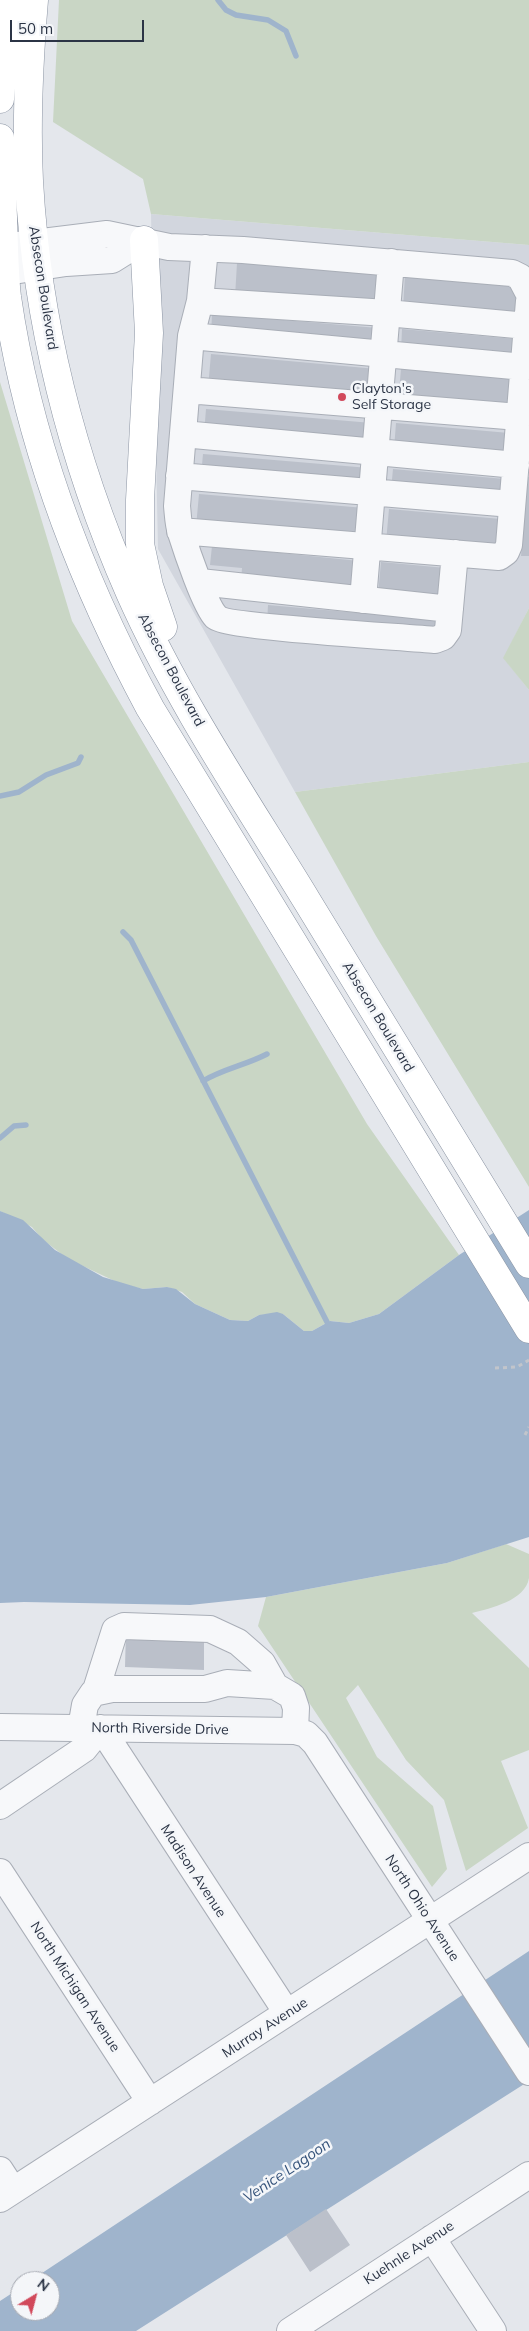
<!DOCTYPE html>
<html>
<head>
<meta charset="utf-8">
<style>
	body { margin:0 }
	#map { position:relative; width:529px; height:2331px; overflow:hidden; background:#e4e7ec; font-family:Mulish,sans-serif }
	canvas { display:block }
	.north { position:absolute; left:10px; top:2271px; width:50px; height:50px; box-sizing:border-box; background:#f4f6f9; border:1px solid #a4a8b1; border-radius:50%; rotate:37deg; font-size:14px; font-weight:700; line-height:20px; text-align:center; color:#2b3445 }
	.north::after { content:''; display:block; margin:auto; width:18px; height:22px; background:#d1495b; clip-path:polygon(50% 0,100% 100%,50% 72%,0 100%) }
	.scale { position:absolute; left:10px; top:20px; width:134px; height:22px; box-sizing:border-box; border:2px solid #2b3445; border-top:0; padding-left:6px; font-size:15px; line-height:18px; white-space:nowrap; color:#2b3445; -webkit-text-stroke:4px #f4f6f9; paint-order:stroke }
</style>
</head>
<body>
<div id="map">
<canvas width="529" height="2331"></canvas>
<div class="north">N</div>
<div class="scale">50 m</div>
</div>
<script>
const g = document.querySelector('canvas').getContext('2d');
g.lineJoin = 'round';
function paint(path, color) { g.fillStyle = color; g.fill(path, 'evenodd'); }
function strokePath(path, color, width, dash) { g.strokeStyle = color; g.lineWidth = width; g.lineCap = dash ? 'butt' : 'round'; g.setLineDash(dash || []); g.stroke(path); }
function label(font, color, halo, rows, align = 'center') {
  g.font = font + ' Mulish,sans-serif'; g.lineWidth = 5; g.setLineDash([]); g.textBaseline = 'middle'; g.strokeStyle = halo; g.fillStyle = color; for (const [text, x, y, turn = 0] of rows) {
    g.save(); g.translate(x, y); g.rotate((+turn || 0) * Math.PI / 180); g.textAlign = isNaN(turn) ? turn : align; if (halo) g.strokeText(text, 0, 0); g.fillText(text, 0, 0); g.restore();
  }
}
const built = new Path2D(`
	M151,214L529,245V608L504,658L529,690V762L295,792L158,549Z`);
const green = new Path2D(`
	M59,0H529V245L151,214L143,179L53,122Z
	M0,382L72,621L367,1124L459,1255L379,1314L349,1323L330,1321L312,1331H304L283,1314L259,1315L248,1321L230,1320L195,1304L182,1292L167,1287L143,1289L121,1284L68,1259L42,1239L32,1227L0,1211Z
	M529,608V690L503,658Z
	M529,762V1187L376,936L295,792Z
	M506,1544L529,1554C529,1561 529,1570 529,1578C525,1601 491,1608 472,1613L529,1668V1750L501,1761L528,1828L466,1871L444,1800L406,1760L358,1685L346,1698L377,1757L433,1806L447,1869L432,1887L258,1626L266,1597L447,1563Z`);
const water = new Path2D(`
	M529,1210V1537L447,1563L266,1597L190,1605L24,1602L0,1603V1211L23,1220L55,1250L103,1277L143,1289L167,1287L176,1289L195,1304L230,1320L248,1321L259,1315L277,1312L283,1314L304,1331H312L330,1321L349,1323L379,1314L459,1255Z
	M529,1951V2081L136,2331H0V2301L20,2288V2311H50V2281H30Z`);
const stream = new Path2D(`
	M218,0L226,10L236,15L268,20L286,31L296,56
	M0,796L19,792L46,775L78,763L81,757
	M123,932L131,940L327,1322
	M203,1081C223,1069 246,1065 267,1054
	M0,1138L14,1126L26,1125`);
const building = new Path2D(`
	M237,263L384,274L381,308L235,297Z
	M405,275L518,285L515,319L403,309Z
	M212,314L378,328L377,351L211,336Z
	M402,329L515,339L513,361L401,351Z
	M211,354L377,369L374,403L208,388Z
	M401,369L513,379L511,413L398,403Z
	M206,409L372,423L370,449L204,434Z
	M396,423L509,433L507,459L394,449Z
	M203,454L369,468L367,490L201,476Z
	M393,469L505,479L504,501L391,490Z
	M528,477H529V556H521Z
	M199,494L365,508L362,542L196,527Z
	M389,509L501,519L498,552L386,542Z
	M212,546L359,561L356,594L241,582L242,568L210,565Z
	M381,562L446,568L443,602L378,595Z
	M268,605L440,620L439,638L267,623Z
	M126,1630L204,1633V1670L125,1667Z
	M326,2209L350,2245L310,2272L286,2235Z`);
const path = new Path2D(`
	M495,1368L517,1367L529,1360
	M525,1435L529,1427`);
const minor = new Path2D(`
	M0,247L107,234L169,247L243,250L512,273L520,277L529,294
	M205,248L200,301L191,336L177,506C178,515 178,524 181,533C186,549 205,606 216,617C227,627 406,637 435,640L443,637L448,630L455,553
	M0,273L66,263L112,260L144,240
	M200,301L387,313L527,326
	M191,336L524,367
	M187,390L519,417
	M183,434L516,465
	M179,476L512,504
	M180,531L499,557L506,552L509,545L529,301
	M200,582L450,609
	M363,600L391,262
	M95,1693L115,1630L124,1626L210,1629L238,1642L262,1663L275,1686
	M0,1727L295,1731L306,1734L315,1743L529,2072
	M81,1728L85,1705L93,1693L112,1689H205L227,1683L275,1686L292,1696L296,1708L295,1731
	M0,1806L84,1749L101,1728L287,2013
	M0,1872L150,2102
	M0,2170L13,2190
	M0,2199L529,1856
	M432,2238L493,2331
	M290,2331L529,2175`);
const highway = new Path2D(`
	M34,0C29,60 26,121 29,181C37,323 73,463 130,593C178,701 246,801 307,901C381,1022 455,1143 529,1264
	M0,99L6,0
	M0,138C0,165 2,191 3,217C4,244 4,271 7,297C28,442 81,580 150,708L529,1329
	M144,240L149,333L140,500V544L149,586L163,627`);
const markers = [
	[342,397,5,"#d1495b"]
];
const streetNames = [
	["Absecon Boulevard",43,288,81],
	["Absecon Boulevard",171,670,62],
	["Absecon Boulevard",378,1017,59],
	["North Riverside Drive",160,1729,1],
	["Madison Avenue",193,1871,57],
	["North Ohio Avenue",422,1908,57],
	["North Michigan Avenue",75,1987,57],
	["Murray Avenue",265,2028,-33],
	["Kuehnle Avenue",409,2253,-33]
];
const poiNames = [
	["Clayton's",352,389],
	["Self Storage",352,405]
];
const waterNames = [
	["Venice Lagoon",287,2171,-34]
];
paint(built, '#d2d6de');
paint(green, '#c9d6c5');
paint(water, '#9fb4cc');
strokePath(stream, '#9fb4cc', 5.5);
paint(building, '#bbc0ca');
strokePath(minor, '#a9aeb7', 28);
strokePath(highway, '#8b94a3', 29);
strokePath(path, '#c2c5cb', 3, [4, 4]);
strokePath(minor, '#f7f8fa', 26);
strokePath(highway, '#fff', 28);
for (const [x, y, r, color] of markers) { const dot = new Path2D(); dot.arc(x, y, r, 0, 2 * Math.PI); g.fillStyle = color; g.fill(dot); strokePath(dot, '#f4f6f9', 2); }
label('14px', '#2b3445', '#f4f6f9', streetNames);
label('14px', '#2b3445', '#f4f6f9', poiNames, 'left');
label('italic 15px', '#34527a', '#f4f6f9', waterNames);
</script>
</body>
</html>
